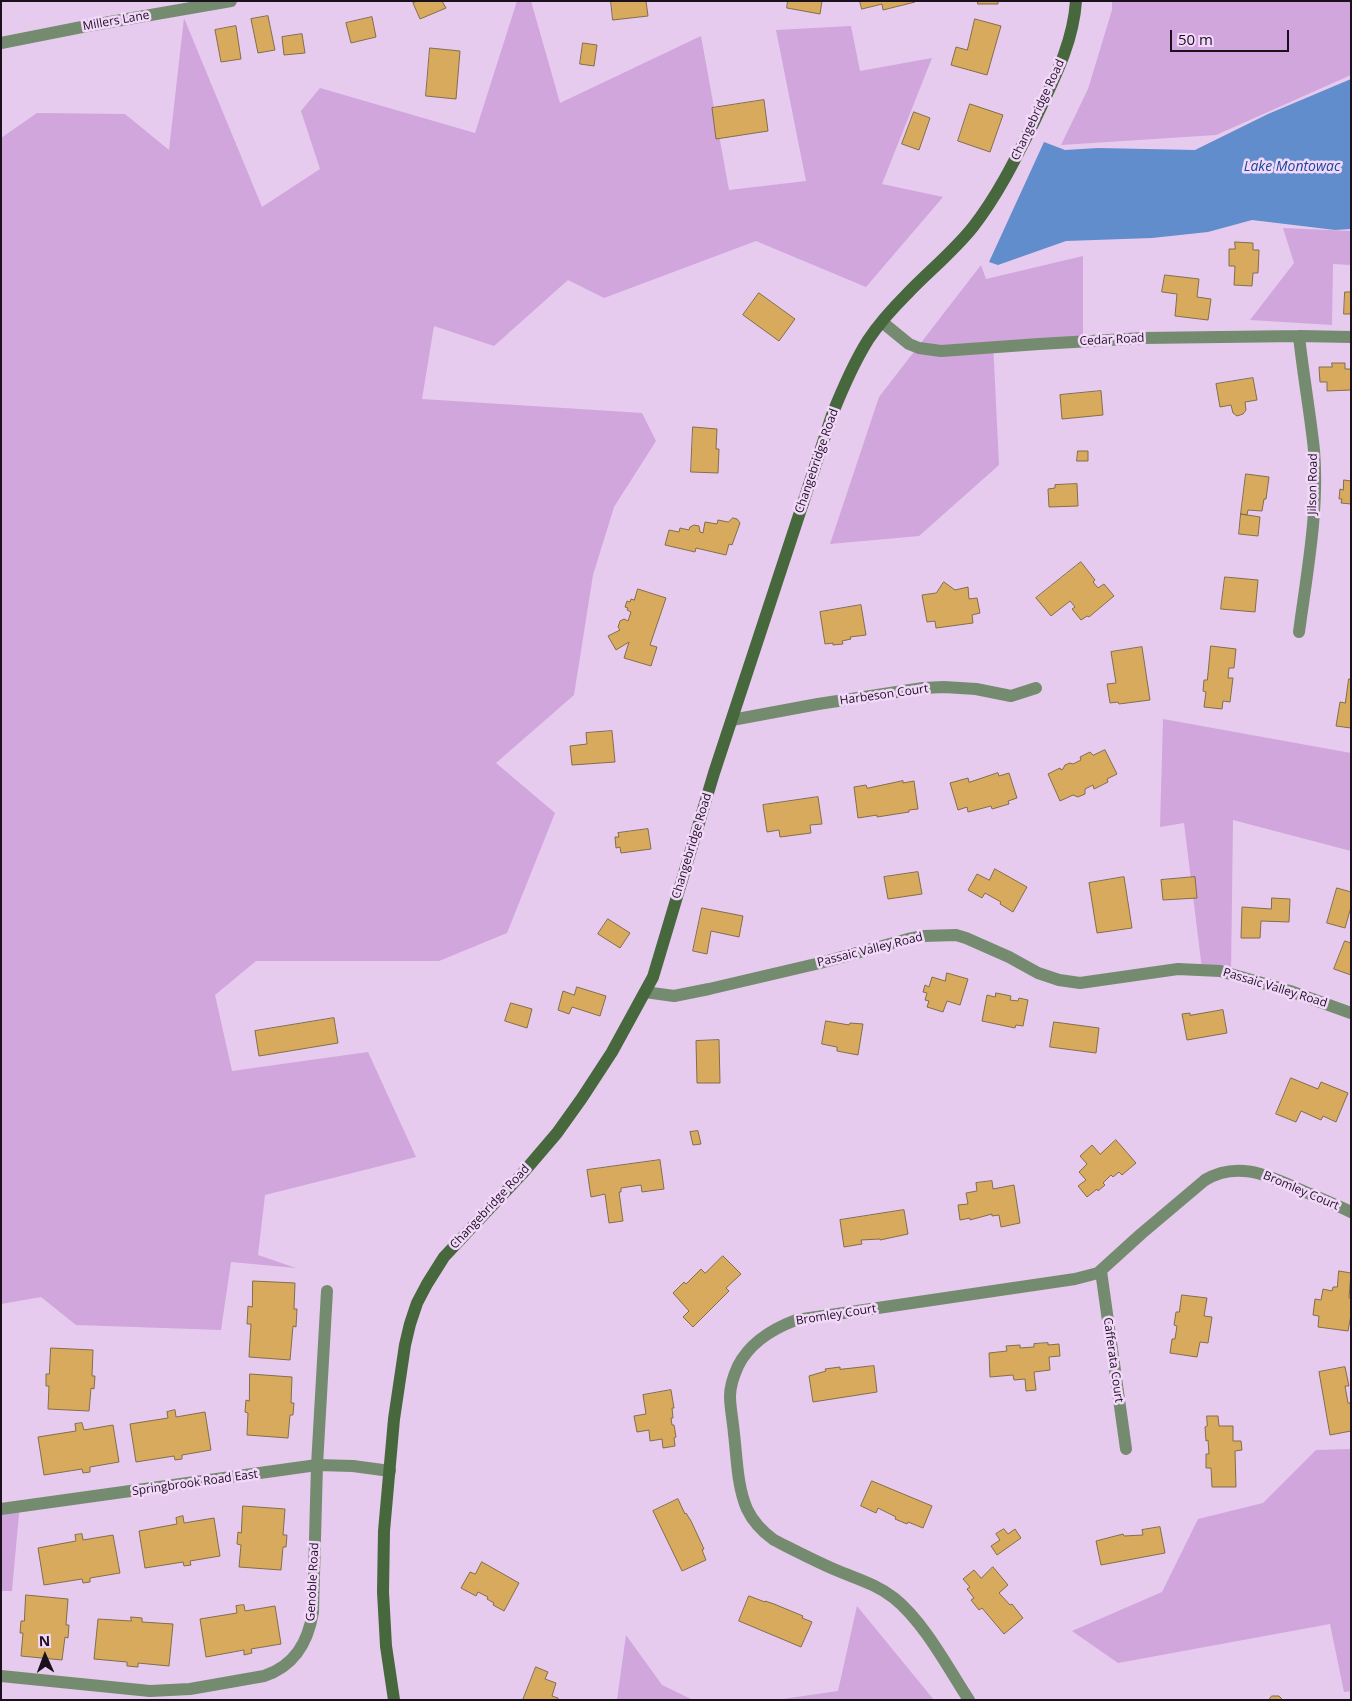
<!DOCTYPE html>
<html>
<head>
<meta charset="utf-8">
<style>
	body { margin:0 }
	#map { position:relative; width:1352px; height:1701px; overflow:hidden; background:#e6cbee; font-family:"Open Sans",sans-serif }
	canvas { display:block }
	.frame { position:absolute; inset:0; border:2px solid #1a111d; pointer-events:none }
	.north { position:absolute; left:20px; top:1631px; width:50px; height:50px; -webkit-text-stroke:4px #f4d8fc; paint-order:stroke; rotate:358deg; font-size:14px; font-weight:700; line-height:20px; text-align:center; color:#1a111d }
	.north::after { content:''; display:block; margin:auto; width:18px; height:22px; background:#1a111d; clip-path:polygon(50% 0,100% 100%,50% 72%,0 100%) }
	.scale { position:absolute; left:1170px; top:30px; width:119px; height:22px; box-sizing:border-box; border:2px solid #1a111d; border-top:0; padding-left:6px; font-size:15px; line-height:18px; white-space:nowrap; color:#1a111d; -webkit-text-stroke:4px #f4d8fc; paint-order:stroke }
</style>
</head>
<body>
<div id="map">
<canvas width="1352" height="1701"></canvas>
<div class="frame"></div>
<div class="north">N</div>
<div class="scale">50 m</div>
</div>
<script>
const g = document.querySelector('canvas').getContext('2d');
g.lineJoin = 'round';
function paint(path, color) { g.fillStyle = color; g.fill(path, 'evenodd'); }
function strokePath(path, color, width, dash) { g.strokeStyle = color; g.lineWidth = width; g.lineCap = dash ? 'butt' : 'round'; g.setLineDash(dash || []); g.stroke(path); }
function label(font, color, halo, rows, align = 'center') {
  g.font = font + ' "Open Sans",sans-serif'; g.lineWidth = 5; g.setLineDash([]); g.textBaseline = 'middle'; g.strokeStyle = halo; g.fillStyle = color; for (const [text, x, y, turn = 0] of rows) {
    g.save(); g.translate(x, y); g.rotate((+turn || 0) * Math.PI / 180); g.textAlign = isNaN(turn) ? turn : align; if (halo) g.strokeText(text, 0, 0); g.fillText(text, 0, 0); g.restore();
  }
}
const green = new Path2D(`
	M517,1H531L560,103L701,36L729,190L806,181L776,30L851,26L860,71L932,58L882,184L943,197L866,287L756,241L604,298L568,280L494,346L434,326L422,399L642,413L656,441L614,507L593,575L574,695L496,763L555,813L507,933L439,961H256L215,995L232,1071L368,1052L416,1157L265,1195L258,1255L296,1268L231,1262L221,1330L76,1325L41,1297L1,1304V138L37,113L125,114L169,150L184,18L262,207L320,169L301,111L320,88L475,133Z
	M1112,1H1351V75L1216,135L1061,145L1088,89L1112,10Z
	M1283,228L1351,231V265L1333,264L1332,325L1250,320L1294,263Z
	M1083,256V338L993,342L999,465L919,536L830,544L879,397L981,265L986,279Z
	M1163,719L1351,753V851L1233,820L1231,972L1202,969L1184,823L1160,827Z
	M1351,1449V1691L1344,1692L1330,1624L1118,1663L1072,1631L1162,1592L1198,1519L1263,1503L1316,1450Z
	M20,1503L12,1591H1V1509Z
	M857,1606L934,1700H776L838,1691Z
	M626,1635L662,1685L693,1700H617Z`);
const water = new Path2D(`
	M1351,79V229L1335,230L1252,220L1208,232L1152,238L1066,241L998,265L989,262L1044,142L1065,150L1098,148L1195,150L1268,114Z`);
const building = new Path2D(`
	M418,1H442L446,8L420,19L413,3Z
	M611,1H646L648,16L613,20Z
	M788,1H822L820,14L787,8Z
	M860,1H915V2L883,10L882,4L862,9Z
	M978,1H998V4H978Z
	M268,16L275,50L258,53L251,19Z
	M372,17L376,37L351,43L346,23Z
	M975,19L1001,26L987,75L951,65L956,47L967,50Z
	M236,26L241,59L221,62L215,30Z
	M302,34L305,53L284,55L282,37Z
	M583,43L597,45L594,66L580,64Z
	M430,48L460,51L456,99L426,96Z
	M764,100L768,131L716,139L712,108Z
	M970,104L1003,115L990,152L958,141Z
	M914,112L930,118L919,150L902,144Z
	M1235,242L1253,243V250H1259L1258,273H1253L1252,286L1234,285L1235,266H1229V249H1235Z
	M1165,275L1199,279L1197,297L1211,299L1208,320L1175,316L1177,294L1162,292Z
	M1345,292H1351V314H1344Z
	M759,293L795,319L779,341L743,315Z
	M1332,363H1345V369H1351V390L1327,391V382H1320L1319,367H1332Z
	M1253,378L1257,400L1245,402L1246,410L1243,414L1237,416L1233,413L1231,405L1220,407L1216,384Z
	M1101,391L1103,415L1062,419L1060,395Z
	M693,427L717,429L716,449H719L718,473L691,472Z
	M1078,451H1088V461H1077Z
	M1246,474L1269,477L1266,499H1264L1262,511L1248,510L1247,515L1241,514Z
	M1344,480L1351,481V504L1341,503L1342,499H1339L1340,489L1343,490Z
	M1077,484L1078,506L1049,507L1048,489L1055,488V485Z
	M1241,514L1260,517L1258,536L1239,534Z
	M733,518L737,519L740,523L732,545L729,544L726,555L696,548L695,552L665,545L669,530L679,532L680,528L689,530L690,527L694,525L699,526L700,532L703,533L705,522L717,524L718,520L728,522Z
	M1081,562L1095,580L1093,582L1098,588L1104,584L1114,596L1089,617L1087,616L1081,620L1072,609L1075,607L1070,601L1051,616L1036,598Z
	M1225,577L1258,580L1255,612L1221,609Z
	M944,582L955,590L968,587L969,599L977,598L980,613L972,615L973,623L936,628L935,621L927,622L922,595L936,593Z
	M638,589L666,598L650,645L657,647L651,666L624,658L629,642L616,650L608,636L620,630L618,627L620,621L624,619L628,621L631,612L627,610L628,608L625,607L627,601L630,602L631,599L634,600Z
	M861,605L866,635L850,637L851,639L842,641L843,644L833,645V643L825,644L820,612Z
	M1211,646L1236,649L1234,668H1229L1228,678H1233L1230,702L1223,701L1222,709L1204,707L1206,692L1203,691L1204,680H1207Z
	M1142,647L1150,700L1119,704L1118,702L1110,703L1107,684L1116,683L1111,652Z
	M1349,679H1351V728L1336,726L1340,702L1345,703Z
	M612,731L615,762L572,765L570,746L587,744L586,733Z
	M1105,750L1117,774L1107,779L1108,782L1094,789L1093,785L1085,789V794L1078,797L1073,795L1060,801L1048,774L1060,768L1061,770L1063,769L1065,765L1070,763L1073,764L1081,760L1080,757L1090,752L1093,755Z
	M998,773L999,776L1009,773L1017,798L1008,801L1009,804L992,809L991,806L968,812L967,807L958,810L950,783L968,778L969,782Z
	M903,781V783L914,781L918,809L909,810V812L877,817V815L858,818L854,787L866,785L867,788Z
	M818,797L822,824L810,825L811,833L780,837L779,830L767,832L763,805Z
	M648,829L651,849L621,853L620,847L616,848L615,837H619L618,833Z
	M995,869L1027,887L1013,912L1000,904L1001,902L985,893L982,898L968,890L977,874L989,880Z
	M918,872L922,894L888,899L884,877Z
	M1124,877L1132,928L1097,933L1089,883Z
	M1195,877L1197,898L1163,900L1161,880Z
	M1337,888L1351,892V907L1345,928L1327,923Z
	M1272,898L1290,899L1289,922L1261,921L1260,938H1241L1242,907L1271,909Z
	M702,908L743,916L739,937L711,931L707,954L693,951Z
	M608,919L630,933L620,948L598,934Z
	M1345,941L1351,943V975L1334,969Z
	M947,973L968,979L960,1005L947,1001L943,1012L927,1007L929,1001L925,1000L927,993L923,992L925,985L929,987L932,977L945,981Z
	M577,987L606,996L600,1016L572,1007L569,1014L558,1010L563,991L574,995Z
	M996,993L1011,996L1010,1000L1018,1001L1019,998L1028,1000L1023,1026L1016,1025L1015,1028L982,1021L987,995L995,997Z
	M511,1003L532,1009L527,1028L505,1021Z
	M1223,1010L1227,1033L1187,1040L1182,1014L1190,1013V1015Z
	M334,1018L338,1043L259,1056L255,1031Z
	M826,1021L849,1025L850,1023L863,1024L858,1055L837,1051V1047L822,1044Z
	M1054,1022L1099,1028L1096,1053L1050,1047Z
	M719,1040L720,1083H697L696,1041Z
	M1291,1078L1318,1089L1321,1082L1348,1093L1336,1122L1323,1116L1321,1120L1301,1111L1296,1122L1276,1114Z
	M698,1131L701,1144L693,1145L690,1132Z
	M1116,1140L1136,1163L1122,1175L1119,1172L1113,1177L1111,1175L1103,1183L1105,1185L1098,1191L1097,1189L1087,1197L1078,1186L1086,1180L1079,1172L1087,1164L1080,1156L1092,1145L1100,1154Z
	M660,1160L664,1189L642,1192L641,1185L621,1188V1192H619L623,1221L609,1223L605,1194L591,1197L587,1170Z
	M992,1181L993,1189L1014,1185L1020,1223L1001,1227L999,1215L992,1216V1214L970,1220V1218L960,1220L958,1205L968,1204L966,1193L977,1191L976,1183Z
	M904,1210L908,1234L880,1240V1239L861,1240L862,1244L844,1247L840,1220Z
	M723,1256L741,1274L726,1288L729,1291L693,1327L683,1317L689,1311L673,1293L684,1282L686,1284L701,1269L705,1273Z
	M1339,1271L1351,1273L1349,1298L1351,1299V1315L1348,1331L1318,1327L1319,1316L1313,1315L1315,1299L1321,1300L1323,1289L1332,1291L1333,1287H1337Z
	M253,1281L295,1283L294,1309H297L296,1327L293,1326L290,1360L249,1357L251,1324H247L248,1306L252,1307Z
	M1182,1295L1207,1298L1204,1316L1212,1317L1208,1343L1200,1342L1197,1357L1170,1353L1172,1339H1175L1177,1326L1174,1325L1176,1312H1179Z
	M1048,1343V1345L1059,1344L1060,1356L1049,1357L1050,1370L1034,1372L1036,1390L1026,1391L1025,1379L1014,1380L1013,1375L990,1377L989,1353L1007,1351L1006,1346L1020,1345V1348L1034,1347V1344Z
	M51,1348L93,1350L92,1376H95L94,1389L91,1388L89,1411L48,1409L49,1386H46V1374H49Z
	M874,1366L877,1392L813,1402L809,1376L826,1371L825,1369L840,1367V1369Z
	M1345,1367L1349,1386H1345L1348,1403H1350L1351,1407V1431L1330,1435L1319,1372Z
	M250,1374L292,1377L291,1403H294L293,1415H290L288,1438L247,1435L248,1413L245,1412L246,1400L249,1401Z
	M671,1390L674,1408H672L673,1418H671L672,1425H674L676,1437L674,1438L675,1446L663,1448L662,1439L650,1441L649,1430L637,1432L634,1416L646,1414L643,1395Z
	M175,1410L176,1417L205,1412L211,1450L182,1455V1459L175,1460L174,1456L136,1462L130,1424L168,1418L167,1412Z
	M1207,1416H1218L1219,1426H1233V1441H1241L1242,1450L1235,1451L1236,1487H1212L1211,1468H1206V1454H1209L1208,1440L1206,1441L1205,1427L1207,1426Z
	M82,1423L84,1430L113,1425L119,1462L90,1467V1472L83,1473L82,1469L44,1475L38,1437L76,1431L75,1424Z
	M872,1481L932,1506L923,1528L908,1522L907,1524L895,1519L896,1517L878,1508L876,1513L861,1506Z
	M678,1499L685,1514L686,1513L691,1521L704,1549L702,1550L706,1560L682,1571L653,1511Z
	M243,1506L285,1509L283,1535H287L286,1547H283L281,1570L239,1567L241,1545L237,1544L238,1532L241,1533Z
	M183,1516L184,1523L214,1518L220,1556L190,1561L191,1565L184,1566L183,1562L145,1568L139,1531L177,1524L176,1518Z
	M1160,1527L1165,1553L1101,1565L1096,1541L1123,1534L1124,1536L1143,1535L1142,1530Z
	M1004,1529L1008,1534L1015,1529L1021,1538L997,1555L991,1546L1000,1540L996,1534Z
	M82,1534L83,1540L113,1535L120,1573L90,1578V1582L83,1583L82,1579L44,1585L38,1548L76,1541L75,1535Z
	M482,1562L519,1583L504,1611L493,1605L494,1603L487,1599L488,1597L478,1592L476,1596L461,1588L470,1572L475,1574Z
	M993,1567L1008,1585L999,1593L1010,1605L1012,1604L1023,1618L1004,1634L982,1608L979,1610L971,1600L974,1598L967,1589L970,1587L963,1579L974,1570L981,1578Z
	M26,1595L68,1599L66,1625H69L68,1638L65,1637L62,1660L21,1656L23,1633H20L21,1621H24Z
	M749,1596L765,1602V1601L774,1604L803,1616L802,1618L812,1622L801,1647L739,1621Z
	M244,1605L245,1611L275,1606L281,1644L251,1649L252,1653L244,1655V1650L206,1657L200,1619L237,1613L236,1606Z
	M131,1617L142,1618V1622L173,1624L169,1666L138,1663V1667L127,1666V1662L94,1659L98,1619L131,1621Z
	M536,1667L548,1672L545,1679L556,1683L552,1696L558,1698V1700H523Z
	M1272,1696H1279L1283,1700H1269Z`);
const minor = new Path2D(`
	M1,43L87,26L231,1
	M882,322L909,344L919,348L941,351L1039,344L1143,338L1299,336L1351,337
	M1299,336C1303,374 1310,412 1314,450C1319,510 1307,572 1299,632
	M732,720L818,704L923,688L944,687L976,689L1011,696L1036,688
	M645,992L674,996L709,989L820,963L908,939L923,936L956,935L966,938L1009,957L1038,973L1059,980L1080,983L1178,969L1220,971L1290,991L1351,1013
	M1101,1271L1126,1449
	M1,1509L317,1465L353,1466L390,1471
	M1,1676L150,1691L190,1689L264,1676C295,1666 308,1642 313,1612L317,1465L327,1291
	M969,1700C948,1668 924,1622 894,1598C876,1584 857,1579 836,1570C815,1561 794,1550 774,1540C763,1532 753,1522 747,1509C737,1486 737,1458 734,1434C733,1421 730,1408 730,1396C730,1386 734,1375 738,1366C750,1342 772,1329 796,1320L1075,1279L1098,1273L1141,1234L1205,1180C1238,1160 1269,1176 1301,1190C1317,1197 1334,1204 1351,1212`);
const secondary = new Path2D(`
	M394,1700L386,1646L383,1592L384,1531L394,1419L405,1345L410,1324L417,1303L427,1284L444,1257L522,1174L557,1133L582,1098L612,1052L653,977L714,773L832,415C842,390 853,364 868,340C878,325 894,307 907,294C929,271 953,252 973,227C998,195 1016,158 1034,122C1052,83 1073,45 1076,1`);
const streetNames = [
	["Millers Lane",116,21,-10],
	["Changebridge Road",1038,110,-65],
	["Cedar Road",1112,340,-3],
	["Changebridge Road",817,461,-71],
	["Jilson Road",1313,484,-89],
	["Harbeson Court",884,695,-8],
	["Changebridge Road",692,846,-73],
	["Passaic Valley Road",870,950,-14],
	["Passaic Valley Road",1275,988,17],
	["Bromley Court",1301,1191,23],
	["Changebridge Road",490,1207,-47],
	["Bromley Court",836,1315,-9],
	["Cafferata Court",1113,1360,82],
	["Springbrook Road East",195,1483,-8],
	["Genoble Road",313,1582,-87]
];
const waterNames = [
	["Lake Montowac",1292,167]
];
paint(green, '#d0a6dc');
paint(water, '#628dcd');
paint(building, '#d8aa5e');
strokePath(building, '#826d4b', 1);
strokePath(minor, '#758b6f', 12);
strokePath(secondary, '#47673d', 12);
label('12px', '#1a111d', '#f4d8fc', streetNames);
label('italic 14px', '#114895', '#f4d8fc', waterNames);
</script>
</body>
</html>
